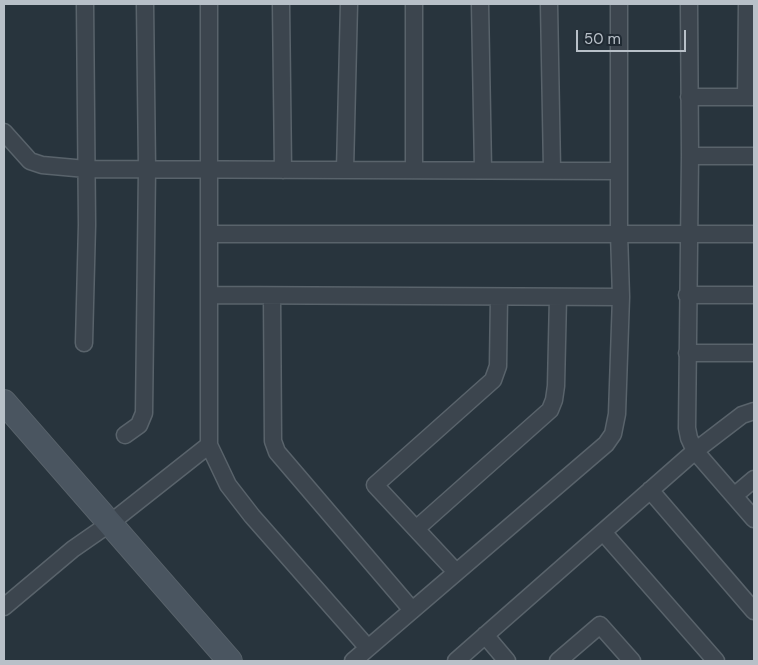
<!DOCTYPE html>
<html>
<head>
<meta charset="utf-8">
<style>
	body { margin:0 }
	#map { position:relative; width:758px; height:665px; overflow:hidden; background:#28343d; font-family:"DM Sans",sans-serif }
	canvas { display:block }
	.frame { position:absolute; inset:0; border:5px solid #b8c0c8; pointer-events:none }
	.scale { position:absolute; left:576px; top:30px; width:110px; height:22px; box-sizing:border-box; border:2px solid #b8c0c8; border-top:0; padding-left:6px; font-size:15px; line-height:18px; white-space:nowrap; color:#b8c0c8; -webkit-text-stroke:4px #202a33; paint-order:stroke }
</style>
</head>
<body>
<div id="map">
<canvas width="758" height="665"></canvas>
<div class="frame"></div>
<div class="scale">50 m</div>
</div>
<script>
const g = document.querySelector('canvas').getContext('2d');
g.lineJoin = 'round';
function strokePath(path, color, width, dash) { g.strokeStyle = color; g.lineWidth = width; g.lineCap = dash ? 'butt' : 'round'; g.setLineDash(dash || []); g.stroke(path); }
const street = new Path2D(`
	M209,4V445L228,485L252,516L368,648
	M281,4L283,170
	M480,4L483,170
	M549,4L552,170
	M689,4L690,156L687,428L689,438L695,451L754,519
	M689,97H754
	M746,97L747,4
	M4,132L30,161L42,165L86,169L619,171
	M690,156H754
	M345,170L349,4
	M414,170V4
	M209,234H754
	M209,295L621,297
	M687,295H754
	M272,296L273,441L277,452L412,610
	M84,343L87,225L85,4
	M687,353H754
	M125,435L139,425L144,413L147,169L145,4
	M650,490L754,611
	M734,496L754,479
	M416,529L550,410L554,400L556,386L558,297
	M603,532L716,661
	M456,572L375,485L493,380L498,366L499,297
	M4,607L73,549L109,524L209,445
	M485,635L507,661
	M353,661L606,444L613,434L617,414L621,297L619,233V4
	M456,661L695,451L742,415L754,411
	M558,661L600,625L632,661`);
const secondary = new Path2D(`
	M4,402L230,661`);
strokePath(street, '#59636b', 19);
strokePath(secondary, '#59636b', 26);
strokePath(street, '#3c454e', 16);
strokePath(secondary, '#4a5560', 24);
</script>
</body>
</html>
